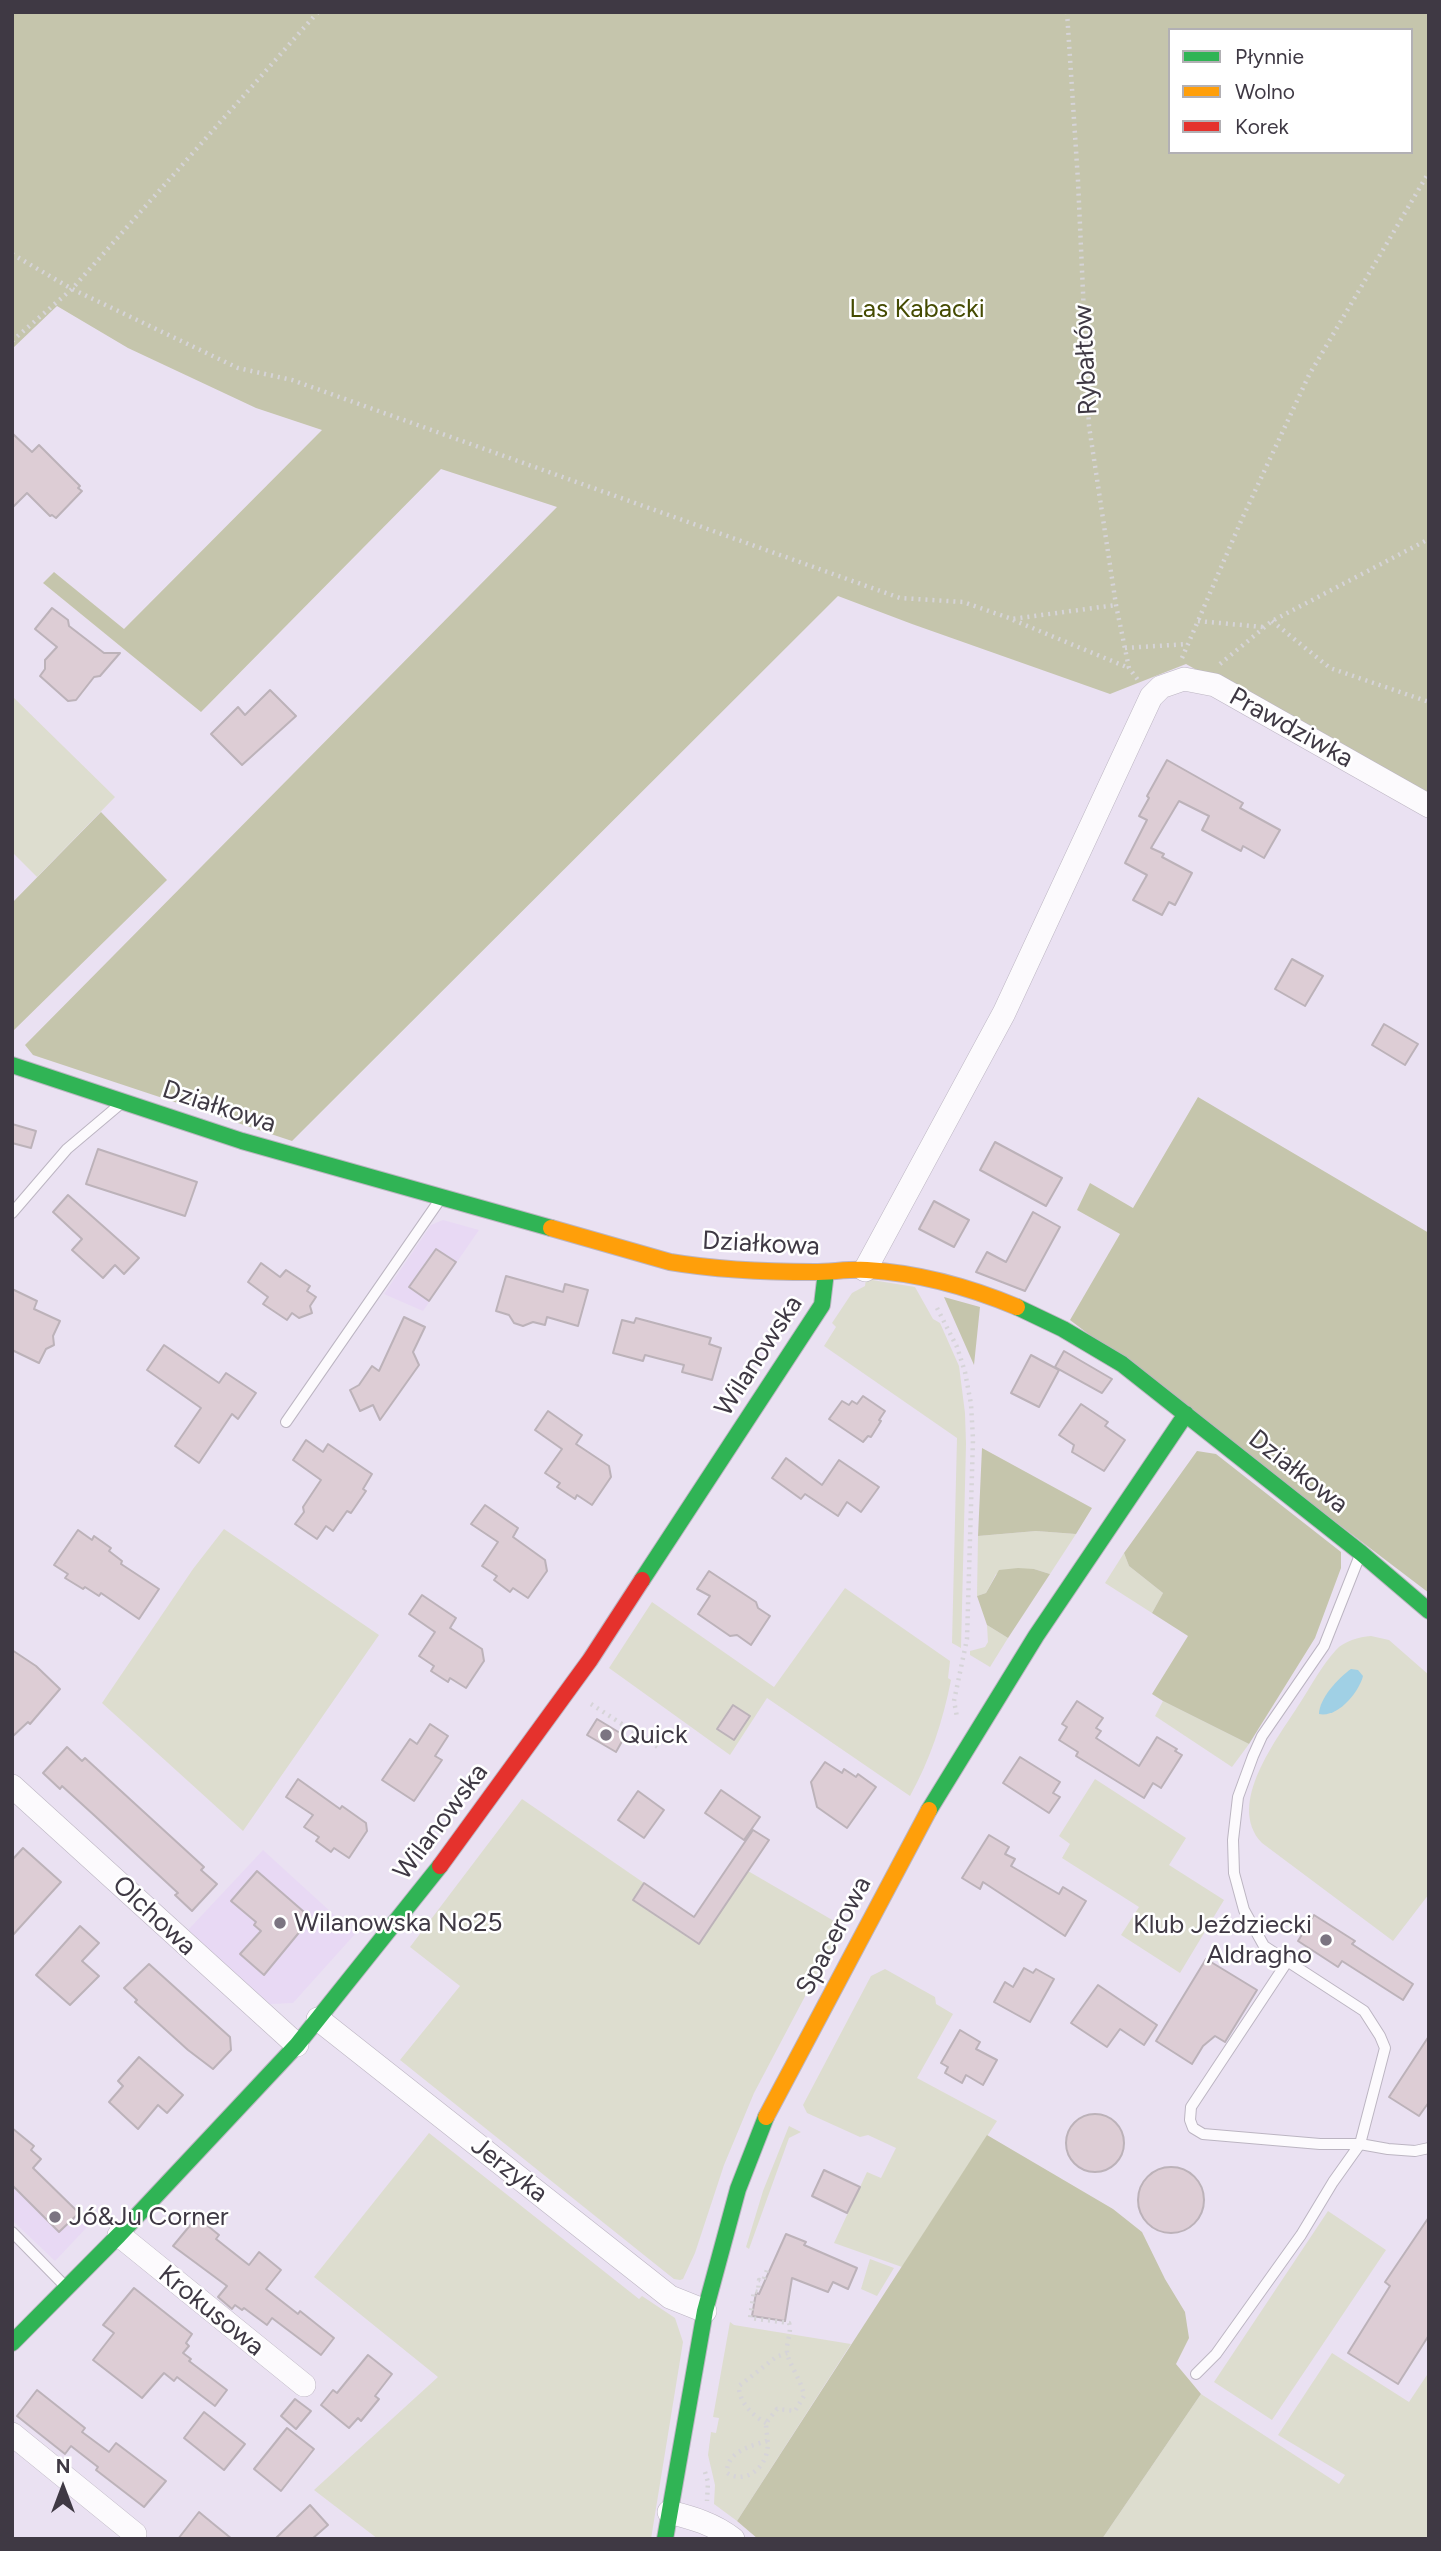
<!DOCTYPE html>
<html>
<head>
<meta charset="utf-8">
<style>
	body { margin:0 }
	#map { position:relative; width:1441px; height:2551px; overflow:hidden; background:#eae1f2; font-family:Figtree,sans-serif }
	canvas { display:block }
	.frame { position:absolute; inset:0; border:14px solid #3f3944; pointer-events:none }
	.legend { position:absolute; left:1168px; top:28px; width:245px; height:126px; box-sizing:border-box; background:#fff; border:2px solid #b2b0b4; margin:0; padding:9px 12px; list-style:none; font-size:21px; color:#3f3944 }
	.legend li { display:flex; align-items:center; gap:14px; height:35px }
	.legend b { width:35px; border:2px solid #b2b0b4 }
	.north { position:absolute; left:28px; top:2453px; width:70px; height:70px; -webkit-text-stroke:5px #fff; paint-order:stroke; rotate:0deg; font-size:19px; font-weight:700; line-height:28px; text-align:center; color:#3f3944 }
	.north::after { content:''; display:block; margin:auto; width:24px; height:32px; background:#3f3944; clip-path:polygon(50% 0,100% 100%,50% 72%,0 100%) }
</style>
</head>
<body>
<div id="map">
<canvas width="1441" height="2551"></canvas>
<div class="frame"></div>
<ul class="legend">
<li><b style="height:9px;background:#30b455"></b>Płynnie</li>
<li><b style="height:9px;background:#ff9f0a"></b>Wolno</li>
<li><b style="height:9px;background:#e5322d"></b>Korek</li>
</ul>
<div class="north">N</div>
</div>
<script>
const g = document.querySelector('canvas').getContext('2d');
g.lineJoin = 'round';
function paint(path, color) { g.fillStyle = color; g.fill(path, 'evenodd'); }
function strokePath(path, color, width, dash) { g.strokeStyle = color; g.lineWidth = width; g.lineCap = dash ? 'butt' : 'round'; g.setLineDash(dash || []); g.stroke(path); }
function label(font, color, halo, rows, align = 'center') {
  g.font = font + ' Figtree,sans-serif'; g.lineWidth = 5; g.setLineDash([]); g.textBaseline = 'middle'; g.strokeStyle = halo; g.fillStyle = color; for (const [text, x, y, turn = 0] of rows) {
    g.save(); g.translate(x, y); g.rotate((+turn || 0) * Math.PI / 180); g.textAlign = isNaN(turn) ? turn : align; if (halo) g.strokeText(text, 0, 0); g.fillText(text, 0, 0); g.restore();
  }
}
const built = new Path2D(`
	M443,1220L479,1230L423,1311L384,1294L431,1225Z
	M263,1850L355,1934L293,2003L270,2004L188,1930Z
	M12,2177L53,2188L90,2224L55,2261L12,2220Z`);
const green = new Path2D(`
	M12,696L115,797L37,877L12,852Z
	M866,1279L915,1287L933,1319L940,1323L959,1366L965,1413L966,1444L961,1648L952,1643L957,1438L824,1346L836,1327L832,1323L852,1293L865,1286Z
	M224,1529L379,1635L243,1831L102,1703L193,1569Z
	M1036,1531L1076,1534L1050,1574L1034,1569L996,1574L986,1593L977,1596L978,1536Z
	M1124,1553L1129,1566L1163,1593L1152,1613L1105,1583Z
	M845,1588L950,1661L948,1678L951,1680C943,1721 930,1760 910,1796L767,1698L730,1755L609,1668L652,1602L774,1687Z
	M987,1625L1008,1638L990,1667L970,1655V1651L985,1647L988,1642Z
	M1371,1636L1389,1640L1429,1675V1894L1393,1941L1262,1843C1225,1804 1278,1738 1300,1703C1311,1686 1322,1665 1336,1650C1344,1641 1359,1637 1371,1636Z
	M1163,1701L1249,1744L1232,1767L1155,1716Z
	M1095,1779L1186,1838L1169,1865L1224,1900L1180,1973L1121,1935L1139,1907L1062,1858L1070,1844L1059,1836Z
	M522,1799L644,1883L633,1900L698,1944L748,1871L834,1921L840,1930L754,2093L724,2165L695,2253L683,2279L680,2280L674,2279L400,2060L460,1986L410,1947Z
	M885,1969L935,1997L936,2004L953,2014L917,2078L997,2121L902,2267L834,2243L867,2172L881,2178L896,2148L868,2135L860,2137L807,2113L803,2105L871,1976Z
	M789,2126L801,2132L789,2138L749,2249L746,2247L763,2191Z
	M429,2133L639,2299L642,2296L675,2318L683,2342L651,2539H378L314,2490L438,2377L314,2277Z
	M1328,2211L1386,2250L1272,2420L1214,2382Z
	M870,2259L894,2268L877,2296L861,2289Z
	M730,2322L734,2325L851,2344L737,2521L714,2504L715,2485L708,2455L711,2432L716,2433L719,2418L713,2417Z
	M1332,2353L1409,2402L1429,2372V2539H1102L1201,2394L1339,2484L1345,2475L1278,2435Z`);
const forest = new Path2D(`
	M12,12H1429V800L1186,664L1110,694L912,624L838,596L292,1141L33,1055L25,1045L557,507L441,469L201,712L43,583L54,572L124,629L322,430L256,408L128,348L57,306L12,349ZM1170,30H1411V152H1170Z
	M101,812L167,880L12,1032V903Z
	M1198,1097L1429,1233V1593L1070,1320L1120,1234L1077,1210L1090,1183L1133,1208Z
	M944,1297L980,1307L974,1365Z
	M982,1448L1092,1508L1076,1534L1036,1531L978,1536Z
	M1197,1451L1216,1454L1341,1552V1568L1315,1638L1249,1744L1163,1701L1152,1694L1188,1636L1152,1613L1163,1593L1129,1566L1124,1553Z
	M1018,1568L1034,1569L1050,1574L1008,1638L987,1625L977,1596L986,1593L999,1570Z
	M987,2135L1113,2209L1142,2232L1165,2279L1185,2312L1189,2338L1176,2364L1201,2394L1102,2539H758L737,2521Z`);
const water = new Path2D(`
	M1351,1669L1358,1670L1363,1676C1359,1692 1338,1718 1319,1714C1319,1699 1338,1678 1351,1669Z`);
const building = new Path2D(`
	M12,433L32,452L39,445L80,486L78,488L82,491L56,518L52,515L50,516L27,493L12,508Z
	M52,608L68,620L69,626L104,653H120L100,676L94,677L76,700L68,701L40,676L45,669V660L57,647L35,629Z
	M270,690L296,716L242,765L211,734L238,707L245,715Z
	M1167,760L1243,803L1240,808L1280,830L1264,858L1243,846L1241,851L1202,830L1209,816L1179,801L1151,848L1164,854L1162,857L1192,873L1175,905L1169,902L1162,915L1133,900L1147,875L1125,863L1147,820L1139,816L1149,798L1147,796Z
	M1292,959L1323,976L1305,1006L1275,989Z
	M1384,1024L1418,1044L1405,1065L1372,1045Z
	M12,1124L36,1131L31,1148L12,1143Z
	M995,1142L1062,1178L1046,1206L980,1170Z
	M98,1149L197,1182L185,1216L86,1184Z
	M68,1195L139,1258L124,1274L115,1265L103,1278L72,1250L82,1239L53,1212Z
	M934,1201L969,1220L954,1247L919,1229Z
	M1033,1212L1060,1227L1025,1291L976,1272L987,1252L1006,1262Z
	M436,1249L456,1262L429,1301L409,1287Z
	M261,1263L280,1277L286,1270L310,1286L307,1291L316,1297L310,1306L312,1313L299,1318L292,1313L287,1320L263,1304L268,1297L248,1282Z
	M506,1276L563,1292L565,1284L588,1290L578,1326L547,1317L545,1325L533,1322L523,1326L514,1323L509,1315L496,1311Z
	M12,1289L37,1301L34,1309L60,1321L53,1336L54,1345L46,1349L39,1363L12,1350Z
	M404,1317L425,1327L413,1352L419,1365L380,1420L373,1405L360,1411L350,1390L359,1385L372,1366L379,1371Z
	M636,1318L711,1338L709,1344L721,1348L712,1380L682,1372L684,1365L664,1360L645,1355L643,1361L613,1353L622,1320L634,1323Z
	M164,1345L219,1383L226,1373L256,1393L238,1419L232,1414L199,1463L175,1446L201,1408L147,1370Z
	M1064,1351L1112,1379L1102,1393L1055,1367Z
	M1031,1355L1059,1370L1039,1407L1011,1393Z
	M863,1396L885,1411L879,1420L881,1421L871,1437L868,1436L863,1442L829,1419L842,1401L849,1405L852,1401L857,1404Z
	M1081,1404L1108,1422L1105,1426L1125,1440L1104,1471L1072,1452L1074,1445L1059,1435Z
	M548,1411L582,1435L576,1444L609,1466L611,1477L592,1505L577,1495L575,1499L557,1487L560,1483L545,1473L562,1449L535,1430Z
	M306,1440L323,1452L328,1444L372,1474L363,1489L366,1491L351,1513L347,1511L333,1531L326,1526L317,1539L295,1524L304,1512L303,1507L321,1480L293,1460Z
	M786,1458L822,1485L839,1460L879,1487L861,1512L847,1502L838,1516L805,1494L801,1499L772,1478Z
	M485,1505L518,1528L513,1537L545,1560L547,1571L528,1598L513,1588L510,1592L494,1580L497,1576L482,1566L498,1542L471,1524Z
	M78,1530L92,1540L94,1536L111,1548L109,1551L122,1561L121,1564L159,1589L139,1619L101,1593L99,1596L85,1587L83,1589L65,1578L68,1574L54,1565Z
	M709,1571L756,1602L758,1608L770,1616L751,1645L737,1635L730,1636L698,1614L710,1596L697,1589Z
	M422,1595L456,1618L450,1628L482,1649L484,1661L466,1688L450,1678L448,1682L431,1671L434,1666L419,1656L435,1632L409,1614Z
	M12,1650L36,1666L60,1689L30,1724L28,1722L12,1737Z
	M1077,1701L1103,1718L1096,1728L1101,1731L1096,1738L1139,1766L1157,1737L1177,1749L1175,1751L1182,1755L1161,1788L1153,1783L1144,1798L1076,1756L1078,1752L1059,1740L1067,1727L1062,1724Z
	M733,1705L750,1716L734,1740L717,1729Z
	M597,1719L625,1736L616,1752L587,1735Z
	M430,1724L448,1736L435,1756L442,1760L414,1801L382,1780L410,1739L417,1744Z
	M67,1747L82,1761L85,1758L204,1867L201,1870L217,1884L192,1911L175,1895L178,1893L95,1816L62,1786L60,1789L43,1773Z
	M1020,1757L1060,1782L1053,1793L1060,1797L1049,1813L1003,1783Z
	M825,1762L842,1773L844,1769L856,1777L858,1774L876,1787L847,1828L817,1807L811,1782Z
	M298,1779L340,1809L342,1806L366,1823L367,1831L349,1858L334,1848L331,1852L316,1841L319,1837L304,1827L313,1815L286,1797Z
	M721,1790L760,1817L744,1840L705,1813Z
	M638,1791L664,1810L644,1838L618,1820Z
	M753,1830L769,1840L699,1944L633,1900L644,1883L694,1917Z
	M989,1835L1009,1847L1005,1854L1015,1859L1011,1866L1059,1894L1063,1887L1086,1901L1065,1936L983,1882L980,1889L962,1878Z
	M23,1848L61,1882L12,1936V1860Z
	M257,1871L311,1918L264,1975L240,1954L261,1931L254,1925L256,1922L231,1901Z
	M1314,1915L1355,1941L1352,1944L1413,1984L1403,2000L1342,1961L1338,1967L1298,1941Z
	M80,1926L99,1943L82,1961L99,1976L70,2005L36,1975Z
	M1206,1959L1257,1990L1225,2042L1215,2036L1203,2046L1192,2064L1156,2041Z
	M149,1964L230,2037L231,2050L213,2069L188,2050L135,2002L137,2000L124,1988Z
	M1024,1968L1033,1973L1036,1969L1054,1979L1030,2022L994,2002L1005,1982L1013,1987Z
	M1098,1985L1157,2025L1144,2045L1120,2029L1107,2047L1071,2023Z
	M960,2030L980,2042L976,2049L997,2060L983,2085L966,2075L962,2083L945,2073L948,2067L941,2063Z
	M1429,2036V2102L1419,2116L1389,2097Z
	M139,2057L183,2095L167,2113L158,2105L138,2129L109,2102L123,2086L118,2081Z
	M1066 2143a29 29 0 1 1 58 0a29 29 0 1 1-58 0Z
	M12,2128L34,2146L31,2150L41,2159L33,2168L79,2213L59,2232L12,2185Z
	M1138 2200a33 33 0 1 1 66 0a33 33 0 1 1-66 0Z
	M824,2170L860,2187L847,2213L812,2196Z
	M197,2217L219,2235L216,2239L249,2265L259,2252L281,2270L266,2289L298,2314L300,2311L334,2338L321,2355L272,2318L267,2325L244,2308L242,2310L235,2305L232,2309L218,2297L227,2286L173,2246Z
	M1429,2217V2335L1398,2384L1348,2353L1390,2286L1385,2282Z
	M786,2234L806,2242L804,2245L857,2268L848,2289L833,2282L828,2292L792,2278L785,2321L752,2316L756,2293L759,2294Z
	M134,2288L192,2334L186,2343L189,2346L183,2353L191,2359L189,2361L227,2390L215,2406L177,2377L174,2381L164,2373L142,2398L93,2360L114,2333L103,2325Z
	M368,2355L392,2374L375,2396L379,2399L361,2421L358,2418L349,2428L321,2405L333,2390L337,2393Z
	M37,2390L85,2428L82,2432L109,2452L116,2443L166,2481L144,2507L96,2470L98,2467L71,2446L65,2454L17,2416Z
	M295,2399L311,2411L296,2429L281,2416Z
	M204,2412L245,2444L224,2470L184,2438Z
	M287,2428L314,2449L281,2491L254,2469Z
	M310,2505L328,2525L312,2539H275Z
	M199,2512L216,2526L232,2539H178Z`);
const path = new Path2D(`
	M1067,12L1078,181L1089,426L1116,605L1129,668L1138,680
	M12,254L72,289L238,368L292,380L900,598L963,602L1012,619L1116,605
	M12,341L72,289L318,12
	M1013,620L1129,668
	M1198,621L1263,627
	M1272,621L1330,668L1429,702
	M1125,648L1188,644
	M1182,658L1241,521L1309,375L1429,172
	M1220,664L1272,621L1429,539
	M937,1308L957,1347L965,1372L971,1404L973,1439L967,1639L954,1701L957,1717
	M591,1704L659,1748
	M766,2423C753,2416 738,2401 739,2386L776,2357L787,2353
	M767,2441C750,2446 726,2452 727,2473C744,2484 763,2470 767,2452C769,2443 766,2432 766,2423L777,2409L795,2411L804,2396C802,2381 788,2363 787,2352C786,2342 792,2333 789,2323L750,2318L754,2291L758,2292L759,2280L763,2281L767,2270
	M705,2472L708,2482L707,2501`);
const lane = new Path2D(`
	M12,1213L67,1149L118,1106
	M286,1422L439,1201
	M1287,1962L1191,2107L1190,2120L1193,2128L1203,2134L1320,2144H1360L1388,2149L1415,2151L1429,2148
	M12,2232L65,2286
	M1196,2374L1216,2354L1301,2235L1333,2182L1360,2144L1385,2048L1380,2036L1364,2011L1264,1946L1244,1910L1234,1873L1233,1840L1238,1797L1253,1756L1262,1736L1324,1646L1360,1555`);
const street = new Path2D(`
	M865,1270L1004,1013L1151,697L1161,687L1184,679L1215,685L1429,806
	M12,1786L297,2045
	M318,2019L670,2297L705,2311
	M119,2235L304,2385
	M12,2434L135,2534
	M669,2512C693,2518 714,2524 733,2539`);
const fast = new Path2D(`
	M12,1065L242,1141L551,1228
	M1017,1307L1063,1329L1122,1364L1361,1553L1429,1611
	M642,1580L822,1305L826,1272
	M929,1810L1036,1636L1186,1414
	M12,2343L119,2235L297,2045L440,1866
	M665,2539L705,2311L738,2189L766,2117`);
const slow = new Path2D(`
	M551,1228L670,1262C718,1270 765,1272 814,1272C831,1272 849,1269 867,1270C919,1273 969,1287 1017,1307
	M766,2117L929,1810`);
const jam = new Path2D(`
	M440,1866L590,1660L642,1580`);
const markers = [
	[606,1735,7,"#7b7481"],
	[280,1923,7,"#7b7481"],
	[1326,1940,7,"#7b7481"],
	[55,2217,7,"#7b7481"]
];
const parkNames = [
	["Las Kabacki",917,309]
];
const streetNames = [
	["Rybałtów",1086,360,-93],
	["Prawdziwka",1291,728,29],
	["Działkowa",219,1107,18],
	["Działkowa",761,1244,3],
	["Wilanowska",759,1356,-57],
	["Działkowa",1298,1472,38],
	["Wilanowska",441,1822,-53],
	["Olchowa",154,1916,43],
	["Spacerowa",834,1936,-62],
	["Jerzyka",509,2170,38],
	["Krokusowa",211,2311,39]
];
const poiNames = [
	["Quick",620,1735],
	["Wilanowska No25",294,1923],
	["Klub Jeździecki",1312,1925,"right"],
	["Aldragho",1312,1955,"right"],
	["Jó&Ju Corner",69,2217]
];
paint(built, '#e8d9f4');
paint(green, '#ddddcf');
paint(forest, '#c5c5ac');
paint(water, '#a0d0e5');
paint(building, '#ddcdd5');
strokePath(building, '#bcb2b9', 2);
strokePath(lane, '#bcb5c2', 12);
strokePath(street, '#bcb5c2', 24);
strokePath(fast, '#bcb5c2', 18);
strokePath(slow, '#bcb5c2', 18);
strokePath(jam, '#bcb5c2', 18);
strokePath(path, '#d6d4d8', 4.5, [2, 5]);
strokePath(lane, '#fcfafd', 10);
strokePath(street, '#fcfafd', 23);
strokePath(fast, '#30b455', 16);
strokePath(slow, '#ff9f0a', 16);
strokePath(jam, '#e5322d', 16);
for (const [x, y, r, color] of markers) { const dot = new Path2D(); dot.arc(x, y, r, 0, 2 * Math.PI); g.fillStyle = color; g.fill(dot); strokePath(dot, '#fff', 2.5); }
label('26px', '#454b02', '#fff', parkNames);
label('26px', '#3f3944', '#fff', streetNames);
label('26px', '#3f3944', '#fff', poiNames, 'left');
</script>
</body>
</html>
